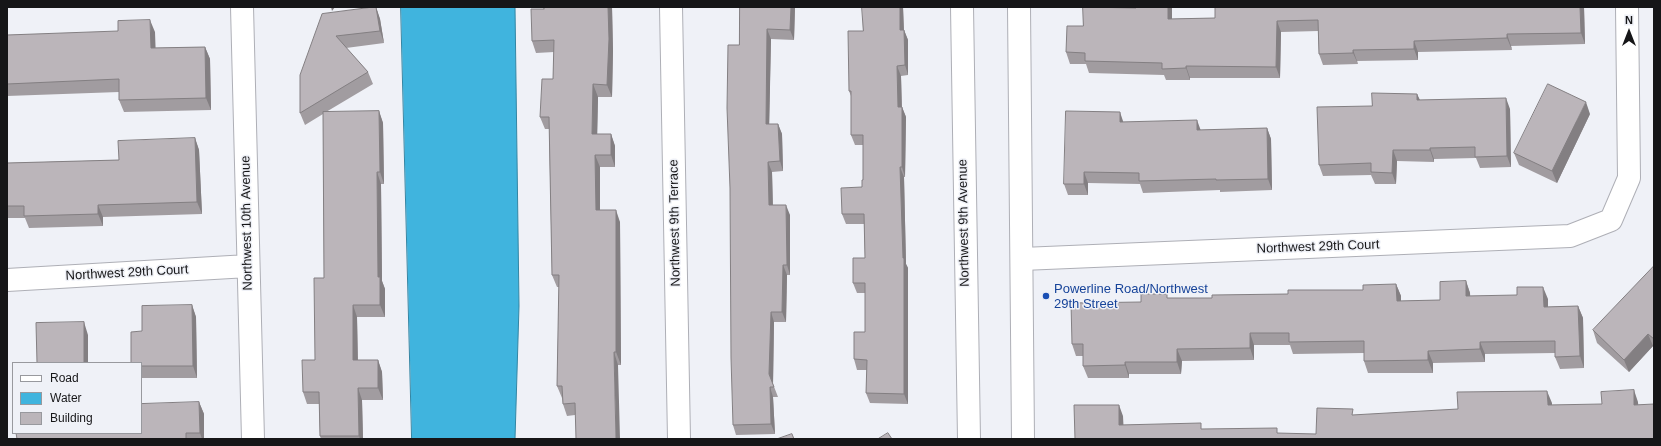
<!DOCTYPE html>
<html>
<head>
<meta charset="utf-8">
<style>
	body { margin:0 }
	#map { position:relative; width:1661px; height:446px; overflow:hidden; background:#eff1f7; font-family:Helvetica,sans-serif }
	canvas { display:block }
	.frame { position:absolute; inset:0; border:8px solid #161618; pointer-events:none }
	.legend { position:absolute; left:12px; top:362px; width:130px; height:72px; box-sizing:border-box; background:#eff1f7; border:1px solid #98999e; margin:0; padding:5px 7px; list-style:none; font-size:12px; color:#161618 }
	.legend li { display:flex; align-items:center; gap:8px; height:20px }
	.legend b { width:20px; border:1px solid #98999e }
	.north { position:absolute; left:1609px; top:12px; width:40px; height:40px; -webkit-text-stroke:3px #eff1f7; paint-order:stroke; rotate:0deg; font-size:11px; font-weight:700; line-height:16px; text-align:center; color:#161618 }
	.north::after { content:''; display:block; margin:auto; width:14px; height:18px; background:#161618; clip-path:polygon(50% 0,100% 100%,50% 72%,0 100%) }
</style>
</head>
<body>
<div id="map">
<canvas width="1661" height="446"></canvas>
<div class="frame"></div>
<ul class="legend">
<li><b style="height:5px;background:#fff"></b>Road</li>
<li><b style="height:11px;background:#40b4de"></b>Water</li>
<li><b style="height:11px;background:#bbb5ba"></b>Building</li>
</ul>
<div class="north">N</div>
</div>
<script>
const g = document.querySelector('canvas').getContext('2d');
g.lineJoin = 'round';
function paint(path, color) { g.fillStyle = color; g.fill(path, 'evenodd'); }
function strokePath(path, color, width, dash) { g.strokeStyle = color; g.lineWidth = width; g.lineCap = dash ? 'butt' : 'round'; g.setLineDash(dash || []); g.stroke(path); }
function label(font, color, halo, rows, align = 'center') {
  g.font = font + ' Helvetica,sans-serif'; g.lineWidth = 3; g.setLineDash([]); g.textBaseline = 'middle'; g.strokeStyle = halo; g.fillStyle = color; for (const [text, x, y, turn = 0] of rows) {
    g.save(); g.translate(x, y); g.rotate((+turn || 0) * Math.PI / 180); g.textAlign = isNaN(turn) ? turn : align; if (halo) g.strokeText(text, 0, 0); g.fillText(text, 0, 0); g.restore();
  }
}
const water = new Path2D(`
	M401,7H515L519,306L515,439H412Z`);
const street = new Path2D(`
	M242,7L253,439
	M671,7L679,439
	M1022,259L1570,236L1611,220L1629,178L1627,7
	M7,280L248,266`);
const secondary = new Path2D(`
	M962,7L969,439
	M1019,7L1023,439`);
const wall = new Path2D(`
	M376,7L380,19L384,43L346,48L368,72L373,84L326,112L379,111L383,123L384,184H381L382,281L385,289V317H357L358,360H378L382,372L383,400H362L363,439H321L320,436L319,404H307L303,392L315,360L324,278L323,114L305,125L300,113L322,14Z
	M543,7H612L613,51L612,97H598L597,134H611L615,146V167H600V210L620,222L621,365H618L575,415L567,416L563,404L562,398L557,386L559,287H557L552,275L549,129H545L540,117L553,79L554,52L536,53L532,41L544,9Z
	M740,7H795L794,40L771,39L769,124H778L782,134L783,171L772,172L773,205L790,215V275H787L786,322H774L773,384L778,397H773L775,434L736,435L733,425L739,45Z
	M903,7L904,30L908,40V75L901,76L902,107L906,117L905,177H904L906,264L908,268V404L870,403L866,393L867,370H857L854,359L865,332V293H857L853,283L865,258L864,224H846L842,214L862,187L863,180V145H855L851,135V96L849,91L863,31Z
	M1136,7H1172V19L1215,18V7H1584L1585,44L1511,46L1512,50L1418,52V60L1357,61L1358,64L1323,65L1319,54L1318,31L1281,32L1280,78H1190V80H1166L1164,75L1089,73L1086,64H1070L1066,52L1083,26L1136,8Z
	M155,32V48L205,47L210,59L211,110L124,112L119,100V92L7,96V35Z
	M1417,94L1420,100L1510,109L1511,167L1480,168L1476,158L1434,159V162L1397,161L1396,184H1375L1371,175L1323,176L1319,165L1372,106Z
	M1590,114L1557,183L1519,165L1514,153Z
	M1123,122L1201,130L1267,128L1271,139L1272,190L1220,192V190L1143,193L1140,184L1088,183V195H1068L1064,184Z
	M195,138L199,150L202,214L103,217V226L29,228L25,218H7V163L119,160Z
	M1654,266V347L1653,346L1629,372L1597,343L1593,330Z
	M1466,281L1470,293V296L1548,299V307L1578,306L1583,318L1584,368L1560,369L1555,357V353L1485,354V362L1433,363V373H1368L1364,361V353L1293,354L1290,345H1254V360L1182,361L1181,374H1129V378H1088L1083,366V356H1076L1072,344L1168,298H1212L1363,290L1396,284L1401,296V301L1440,300Z
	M192,305L196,317L197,378H141L142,331Z
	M199,402L204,414V439H17L141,433Z`);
const shadedWall = new Path2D(`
	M331,7H335L332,11Z
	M376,7L380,19L384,43L380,31Z
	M608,7H612L613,51L612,97L607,85Z
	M791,7H795L794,40L790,30Z
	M900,7H903L904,34V30L908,40V75L905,65L900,30Z
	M1168,7H1172V30L1168,19Z
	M1580,7H1584L1585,44L1581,33Z
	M150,20L155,32L156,60L151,48Z
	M1277,21L1281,32L1280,78L1276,67Z
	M767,29L771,39L769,135L766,124Z
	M1507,34L1511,46L1512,50L1507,38Z
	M1414,41L1418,52V60L1414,49Z
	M205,47L210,59L211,110L206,98Z
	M1353,50L1357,61L1358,64L1353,53Z
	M897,66L901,76L902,117L898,107Z
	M1186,66L1190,78V80L1186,68Z
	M593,84L598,97L597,146L592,134Z
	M1417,94L1422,105L1417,100Z
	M1506,98L1510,109L1511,167L1507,156Z
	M1586,102L1590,114L1557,183L1552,171Z
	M902,107L906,117L905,177L902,167Z
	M379,111L383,123L384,184L380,172Z
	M1120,112L1124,124L1120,122Z
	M1197,120L1201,131L1197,130Z
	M778,124L782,134L783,171L780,161Z
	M1267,128L1271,139L1272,190L1268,179Z
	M611,134L615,146V167L611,155Z
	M195,138L199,150L202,214L197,202Z
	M1430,148L1434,159V162L1430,150Z
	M1393,150L1397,161L1396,184L1392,173Z
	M595,155L600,167V222L596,210Z
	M768,162L772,172L773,215L769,205Z
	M900,167L904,177L906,264L908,268V404L904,394L903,258Z
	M377,172L381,184L382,281L385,289V317L380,305L378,277Z
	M1084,172L1088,183V195L1084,184Z
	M98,205L103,217V226L98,214Z
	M786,205L790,215V275L787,265Z
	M616,210L620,222L621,365L616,352Z
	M783,265L787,275L786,322L782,312Z
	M1466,281L1470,293L1471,308L1466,296Z
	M1396,284L1401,296V313L1397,301Z
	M1543,287L1548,299V319L1544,307Z
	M192,305L196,317L197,378L193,366Z
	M353,305L357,317L358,372L353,360Z
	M1578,306L1583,318L1584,368L1580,356Z
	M771,312L774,322L773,384L769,374Z
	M84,322L88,335V363H84Z
	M1250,333L1254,345V360L1250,348Z
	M1648,334L1653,346L1629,372L1624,360Z
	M1480,342L1485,354V362L1480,349Z
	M1177,349L1182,361L1181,374L1177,362Z
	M1428,351L1433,363V373L1428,360Z
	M614,352L618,365L620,439H616Z
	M378,360L382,372L383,400L378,388Z
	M1125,362L1129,374V378L1125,365Z
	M770,387L773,397L775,434L771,424Z
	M358,388L362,400L363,439H360L359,436Z
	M1634,390L1638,402L1639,416L1634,405Z
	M1547,391L1552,403V417L1548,405Z
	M199,402L204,414V439H202L200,433Z
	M1119,405L1123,416L1124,436L1119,425Z`);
const building = new Path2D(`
	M376,7L380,31L336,36L368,72L300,113V75L322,14Z
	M543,7H608L609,39L607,85L593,84L592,134H611V155H595L596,210H616V352H614L616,439H576L575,403L563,404L562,386H557L559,275H552L549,117H540L542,79H553L554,40L532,41L531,9H544Z
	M740,7H791L790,30L767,29L766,124H778L780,161L768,162L769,205H786L787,265H783L782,312H771L769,374L774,387H770L771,424L733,425L731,358L730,188L727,108L728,45H739Z
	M862,7H900V30H904L905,65L897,66L898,107H902V167H900L903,258H904V394L866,393L867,360L854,359V332H865V283H853V258H865L864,214H842L841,188L862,187V180H863V135H851V91H849L848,31H863Z
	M1083,7L1136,8V7H1168V19L1215,18V7H1580L1581,33L1507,34V38L1414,41V49L1353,50V53L1319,54L1318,20L1277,21L1276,67L1186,66V68L1162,69V63L1085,61V53L1066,52L1067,26H1083Z
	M150,20L151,48L205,47L206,98L119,100V79L7,84V35L118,31V21Z
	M1548,84L1586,102L1552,171L1514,153Z
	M1372,93L1417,94V100L1506,98L1507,156L1475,157V147L1430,148V150H1393L1392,173L1371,172V163L1319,165L1317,107L1372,106Z
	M379,111L380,172H377L378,277H380V305H353V360H378V388H358L359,436H320L319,392H303L302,360H315L314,278H324L323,112Z
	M1066,111L1120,112V122L1197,120V130L1267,128L1268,179L1216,180V179L1139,181V173L1084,172V184H1064Z
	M195,138L197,202L98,205V214L24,216V206H7V163L119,160L118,141Z
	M1654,266V339L1648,334L1624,360L1593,330Z
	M1466,281V296L1517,295V287H1543L1544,307L1578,306L1580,356L1555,357V341L1480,342V349L1428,351V360L1364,361V341L1289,342V333H1250V348L1177,349V362H1125V365L1083,366V344H1072L1071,303L1141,302V294H1167V298H1212V295L1288,294V290H1363V285L1396,284L1397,301L1440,300V282Z
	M192,305L193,366H141V363H131V332L142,331V306Z
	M84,322V363H37L36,323Z
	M1634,390V405L1654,404V439H1075L1074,405H1119V425L1201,423V429L1277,428V433L1316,434L1317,408L1353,409L1352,415L1458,409L1457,392L1547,391L1548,405L1602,404L1601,392Z
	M199,402L200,433H186V439H17L16,433H141V404Z
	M888,433L892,439H878Z
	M792,434L794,439H777Z`);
const markers = [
	[1046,296,4,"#1a4fb4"]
];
const streetNames = [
	["Northwest 10th Avenue",247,223,-91],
	["Northwest 9th Terrace",675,223,-91],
	["Northwest 9th Avenue",964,223,-91],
	["Northwest 29th Court",1318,247,-2],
	["Northwest 29th Court",127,273,-3]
];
const transitNames = [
	["Powerline Road/Northwest",1054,289],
	["29th Street",1054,304]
];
paint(water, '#40b4de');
strokePath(water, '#3385a3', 1);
strokePath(street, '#aeafb6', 24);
strokePath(secondary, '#aeafb6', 24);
strokePath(street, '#fff', 22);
strokePath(secondary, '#fff', 22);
paint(wall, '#a19ca0');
paint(shadedWall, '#837f82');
paint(building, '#bbb5ba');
strokePath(building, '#837f82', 1);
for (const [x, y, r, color] of markers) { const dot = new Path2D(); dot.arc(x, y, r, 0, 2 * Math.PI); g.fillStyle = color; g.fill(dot); strokePath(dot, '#eff1f7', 1.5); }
label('13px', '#161618', '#eff1f7', streetNames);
label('13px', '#164399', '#eff1f7', transitNames, 'left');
</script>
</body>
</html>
